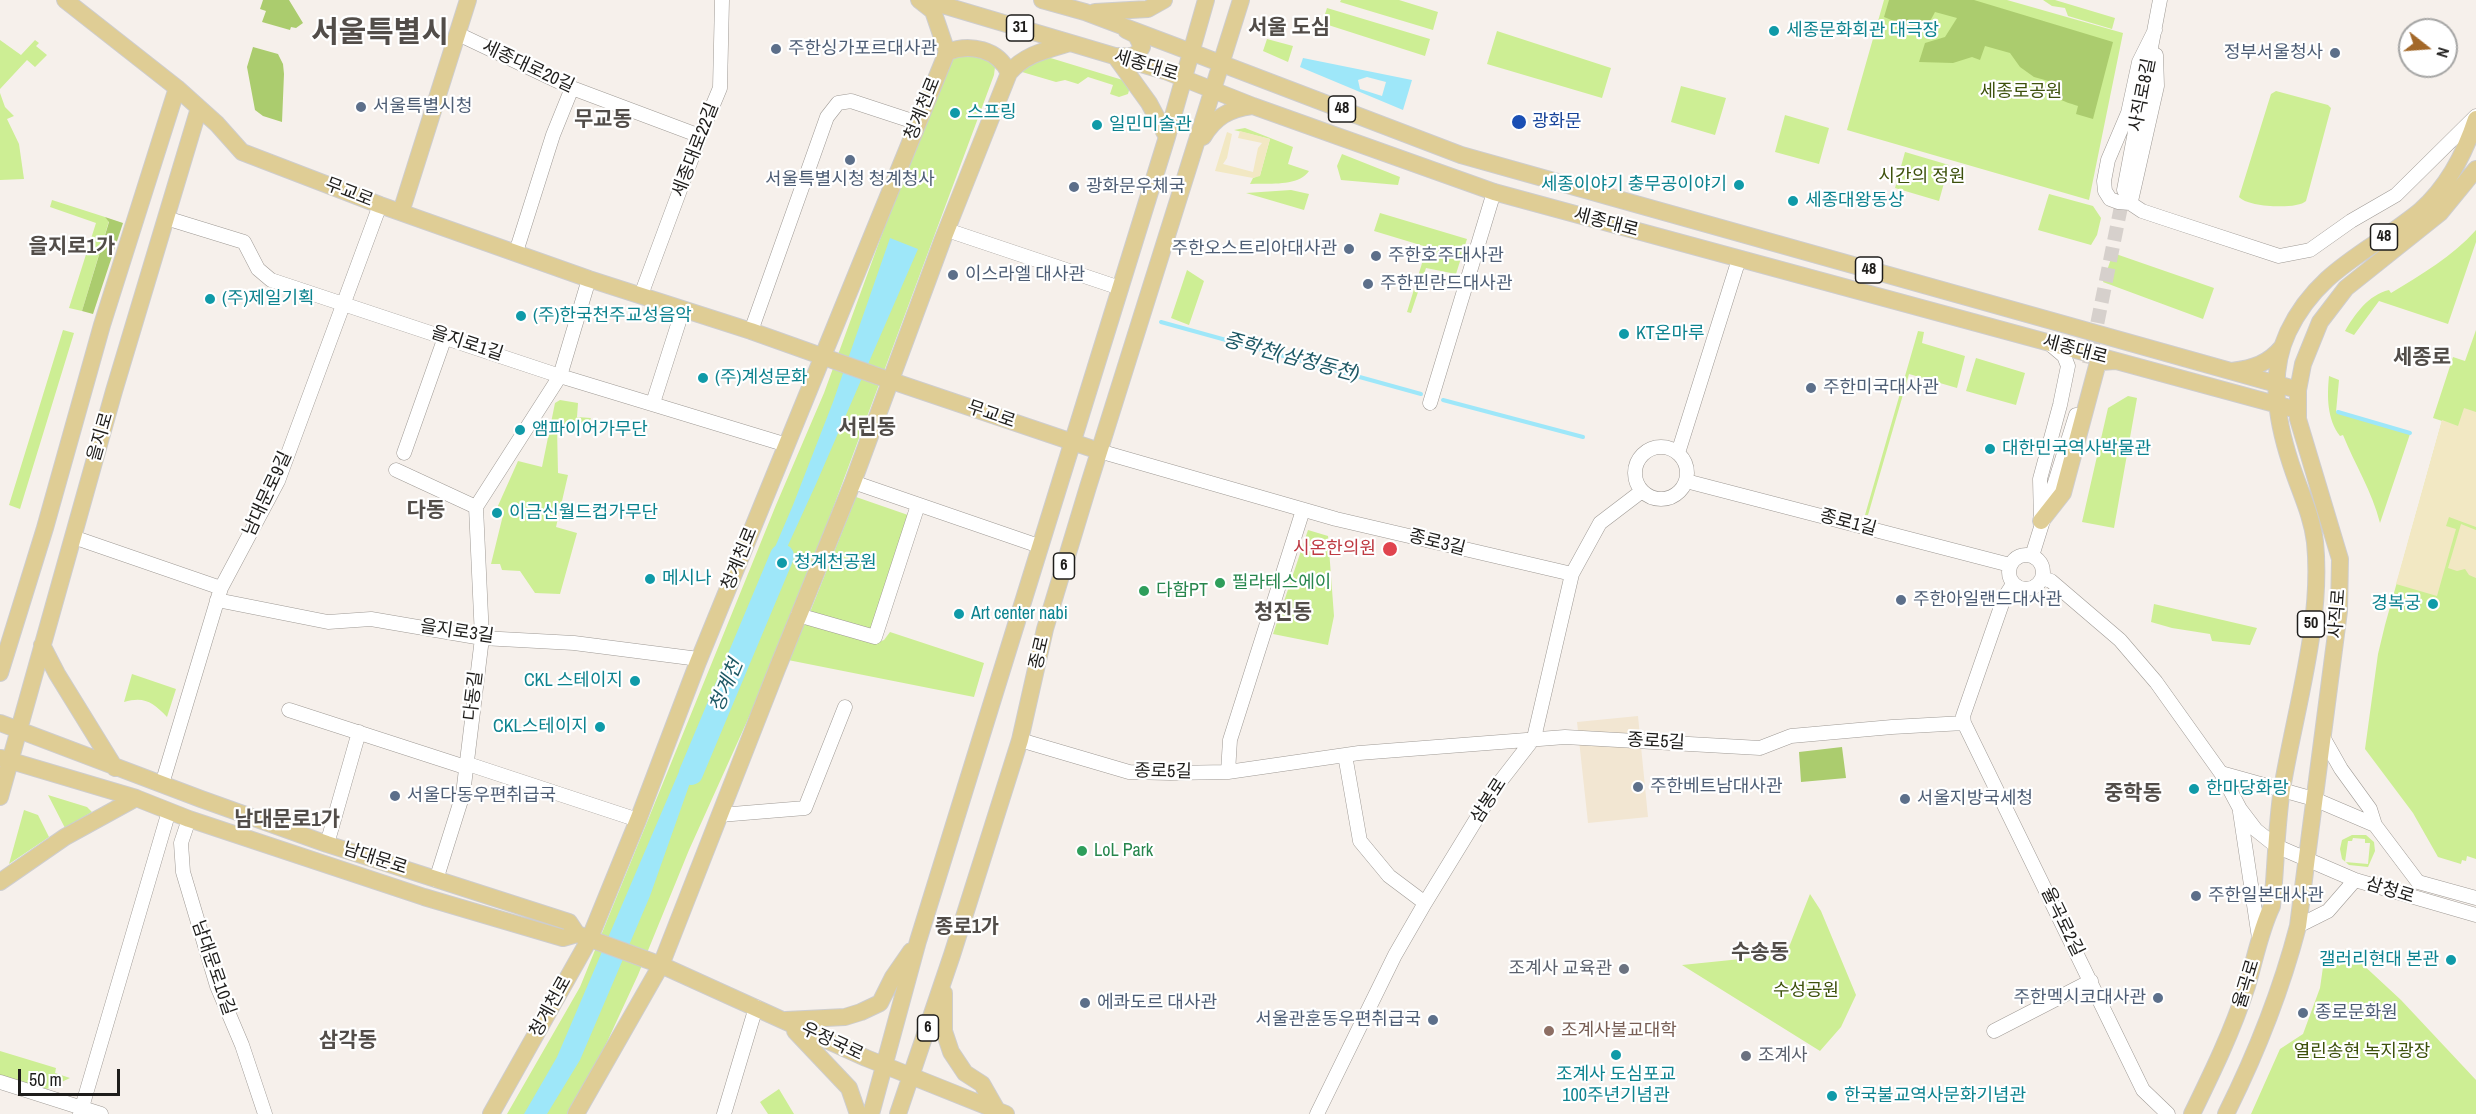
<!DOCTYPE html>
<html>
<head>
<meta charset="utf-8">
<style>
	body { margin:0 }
	#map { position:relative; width:2476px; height:1114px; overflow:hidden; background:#f6f0eb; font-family:"Archivo Narrow",sans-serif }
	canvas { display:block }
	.north { position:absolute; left:2398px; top:18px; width:60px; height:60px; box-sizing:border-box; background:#fff; border:2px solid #a5a5a4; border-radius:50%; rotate:107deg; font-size:16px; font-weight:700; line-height:24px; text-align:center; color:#1e1d1b }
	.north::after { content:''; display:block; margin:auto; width:21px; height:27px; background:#a36829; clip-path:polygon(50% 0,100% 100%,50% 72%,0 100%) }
	.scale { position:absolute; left:18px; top:1069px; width:102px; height:27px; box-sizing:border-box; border:3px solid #1e1d1b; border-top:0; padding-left:8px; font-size:18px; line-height:21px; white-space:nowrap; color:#1e1d1b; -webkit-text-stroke:4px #fff; paint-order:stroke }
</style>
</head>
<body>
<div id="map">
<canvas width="2476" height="1114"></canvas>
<div class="north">N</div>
<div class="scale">50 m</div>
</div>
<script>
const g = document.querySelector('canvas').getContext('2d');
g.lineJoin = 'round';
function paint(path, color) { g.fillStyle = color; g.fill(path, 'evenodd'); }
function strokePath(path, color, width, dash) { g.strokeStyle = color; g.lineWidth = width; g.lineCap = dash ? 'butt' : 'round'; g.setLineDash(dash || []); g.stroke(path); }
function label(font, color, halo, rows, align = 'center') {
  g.font = font + ' "Archivo Narrow","Noto Sans KR",sans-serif'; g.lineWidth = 4.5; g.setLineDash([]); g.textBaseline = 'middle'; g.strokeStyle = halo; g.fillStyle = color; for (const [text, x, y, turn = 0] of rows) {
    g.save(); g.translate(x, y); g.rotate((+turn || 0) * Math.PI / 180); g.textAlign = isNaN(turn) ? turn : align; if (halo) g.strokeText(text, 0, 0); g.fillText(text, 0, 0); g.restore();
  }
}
const industrial = new Path2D(`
	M1638,716L1648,817L1588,823L1577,722Z`);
const green = new Path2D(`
	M1341,0H1399L1438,12L1433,30L1340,2Z
	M1884,0H2007L2123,33L2089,200L1847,130Z
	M2043,0H2055L2115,18L2112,29L2068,16L2065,8L2052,6Z
	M1327,8L1430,39L1425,56L1322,23Z
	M1497,31L1611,68L1602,98L1487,64Z
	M1267,39L1293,46L1288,62L1263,51Z
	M0,40L21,55L35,40L39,43L36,46L47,55L35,67L27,60L0,89Z
	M985,55L995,67L994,75L829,519L753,708L689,850L638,975L601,1055L567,1114H507L580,987L776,505L824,393L897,193L952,57Z
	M1044,56L1126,81L1130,87L1128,94L1119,97L1110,94L1113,85L1088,77L1078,84L1065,80L1056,82L1022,72L1023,68Z
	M1681,86L1726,98L1715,135L1671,122Z
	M2276,91L2328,105L2331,108L2306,201C2297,210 2247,207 2239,197L2271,94Z
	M0,93L5,107L14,116L7,119L19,144L24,179L0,180Z
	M1785,115L1829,128L1819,164L1775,152Z
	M1245,128L1293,147L1288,164L1309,171C1298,187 1268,183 1250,184L1253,178L1260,175L1270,139L1234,130Z
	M1905,152L1949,165L1939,201L1895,188Z
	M1342,154L1400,177L1398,185L1341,180L1337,166Z
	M1291,190L1309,194L1304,210L1246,193Z
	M2049,194L2093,206L2101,218L2097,235L2091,245L2038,230Z
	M52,200L105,217L109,221L82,311L69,308L96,223L50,207Z
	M1380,213L1467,239L1456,274L1426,268L1411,313L1407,312L1427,247L1374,231Z
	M2476,230V242L2448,324L2379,301L2354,335L2345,331C2355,314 2368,295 2389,290L2391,293C2422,274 2452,257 2476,230Z
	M2113,253L2214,288L2203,319L2103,282Z
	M1187,270L1204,281L1189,325L1171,318Z
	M63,330L74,333L20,509L9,505Z
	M2476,330V859L2467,856L2466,861L2462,860L2461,864L2438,857L2413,813L2365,749L2378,654L2385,625L2442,421L2433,418L2453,357L2465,361Z
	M1918,331L1924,332L1922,343L1965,356L1957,388L1909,374L1868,515H1865Z
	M1976,358L2025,373L2016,405L1966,391Z
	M2329,376L2339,380L2336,412L2410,434L2380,523C2372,491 2355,465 2343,435L2340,436C2327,419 2327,397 2329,376Z
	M2128,396L2137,398L2114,528L2082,522L2108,408Z
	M560,400L578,403L577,417L591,418L588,426L560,424L557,427L558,473L568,475L556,527L577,533L560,594L535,593L520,571L502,570L500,564H491L504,511L497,508L518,461L542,467L555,403Z
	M856,497L908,515L871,630L810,612Z
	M1308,530L1328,536L1334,616L1328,645L1273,634Z
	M2154,604L2257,628L2250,645L2212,641L2210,634L2172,628L2151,622Z
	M804,622L876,643L884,640L890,632L984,663L974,697L788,660Z
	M132,674L176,689L167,717C153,702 144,696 124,702Z
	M48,795L87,807L92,812L65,828Z
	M24,810L38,815L49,837L9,864Z
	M2352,835H2366L2374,842L2375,851L2368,867L2349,865L2342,859L2340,849L2342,840ZM2353,838L2365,839V843H2370L2368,864L2345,862L2348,841H2352Z
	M1810,894L1821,911L1856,995L1841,1027L1820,1051L1682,965L1780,955L1789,947Z
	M2346,949L2401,1000L2476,1080V1114H2251L2280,1049L2303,1034L2320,988L2324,960L2340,966Z
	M0,1051L56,1068L55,1073L70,1078L47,1089L0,1076Z
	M779,1089L794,1114H768L760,1102Z`);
const forest = new Path2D(`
	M263,0H289L303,23L296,28L291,27L290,30L262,22L266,11L260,9Z
	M1889,0H1974L2113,42L2093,119L2076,114L2078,106C2061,100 2055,101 2052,82L2034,77L2020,67L2010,53L1985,46L1980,60L1972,57L1953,63L1919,62L1925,43L1945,37L1957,18L1935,12C1933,16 1930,22 1927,24C1916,31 1894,21 1884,17Z
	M253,47L278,54L283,64L284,74L282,122L263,116L255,110L247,67Z
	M105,217L123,223L93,314L82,311L109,222Z
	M1842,747L1846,778L1801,782L1799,752Z`);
const sand = new Path2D(`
	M1240,131L1270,139L1260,176L1253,178L1215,171L1227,132L1232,134L1227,158L1223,164L1253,172L1258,148L1262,143L1238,138Z
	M2464,408L2476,412V527L2449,517L2446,526L2456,529L2437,596L2396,584L2442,420L2458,426Z
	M2461,524L2476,530V578L2469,575L2465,569L2457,571L2448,568Z`);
const water = new Path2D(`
	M1303,58L1412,80L1403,110L1300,67ZM1367,77L1386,82L1382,96L1360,89L1358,80Z
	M890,238L918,249L816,484L726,681L650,896L580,1060L547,1114H524L557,1057L793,505L833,402Z`);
const stream = new Path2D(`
	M1161,322L1421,394
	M1443,400L1583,437
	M2338,412L2410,433`);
const river = new Path2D(`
	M691,773L782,556`);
const minorTunnel = new Path2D(`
	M2089,364L2124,192`);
const minor = new Path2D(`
	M2155,30L2139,62L2128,113L2108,160L2104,181L2105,191L2110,199L2118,202L2130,203L2142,211L2163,218L2279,256L2310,250L2351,221L2396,195L2476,116
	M458,34L572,88L700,136
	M2124,190L2160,0
	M2131,201L2157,86L2156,55
	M166,218L244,242L258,269L271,280L560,376L787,445
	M947,230L1120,288
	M516,252L553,135L572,88
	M641,295L700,136L720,88L722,0
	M751,331L827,117L838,103L851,101L918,123
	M653,403L683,309
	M1430,403L1494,192
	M1635 473a26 26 0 1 1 52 0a26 26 0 1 1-52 0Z
	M1099,451L1336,519L1572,574
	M404,453L445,337
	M1678,453L1739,259
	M396,470L476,507
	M1686,481L2010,565
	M853,482L1039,546
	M2041,521L2040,479L2060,405L2068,366L2064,356L2051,345
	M73,537L221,588
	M2009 572a17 17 0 1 1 34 0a17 17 0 1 1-34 0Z
	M2032,556L2076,415
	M2042,578L2051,581L2120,640L2156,682L2221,773L2240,809L2256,830L2276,846L2355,880L2476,915
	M2013,584L2004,598L1963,716L1964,723L2143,1090L2168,1114
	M217,600L328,622L371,619L482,638L574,643L691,658L698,662
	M798,615L875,637L918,505
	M289,710L465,767
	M2324,739L2341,769L2370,809L2375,825L2418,882L2476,898
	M1020,740L1129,772L1170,773L1228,772L1359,753L1565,737L1760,748L1791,736L1892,727L1964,723
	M1345,755L1360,841L1389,876L1425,903
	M465,763L638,820
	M1228,772L1230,740L1303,510
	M2221,773L2314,799L2375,825
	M162,784L221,588L278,481L380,205
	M2240,812L2259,938
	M720,815L805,808L845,707
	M189,819L181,843L183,872L217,986L242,1045L265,1114
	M327,844L359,732
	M436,880L463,794L482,638L476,507L560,376L589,279
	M2298,926L2328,911L2355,880
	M1994,1031L2091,981
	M0,1082L101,1114
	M80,1114L169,811
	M724,1114L756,1007
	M1317,1114L1395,955L1425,903L1496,787L1534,738L1572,574L1600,523L1642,491`);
const major = new Path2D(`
	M65,0L177,88L217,124L242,152L380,205L589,279L751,331L883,378L1099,451
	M926,0L1165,71L1253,106L1494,192L2297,410
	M1042,0L1085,12L1191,52L1461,155L2298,390
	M1095,12L1148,9L1164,0
	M947,52C970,43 998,49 1009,73
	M1115,56L1149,103L1167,137
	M1119,56C1129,57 1137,57 1142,47L1136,35L1126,30
	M1203,137C1215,117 1229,109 1252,106
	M401,212L468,0
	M2232,371C2253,368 2268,364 2282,347
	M2041,521L2063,493L2097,366L2101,362L2115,361
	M42,645L57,674L115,768
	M0,673L45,528L102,325L177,88
	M0,723L201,799L327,844L569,922L577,934L661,965L866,1058L1006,1114
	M1,758L136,798L189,819L424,897L563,938L577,934
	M0,797L114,391L199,108
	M0,882L65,837L136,798
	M944,993V1031L951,1052L965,1073L982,1084L998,1112
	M786,1020L845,1017L861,1012L880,1003L893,977L911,951
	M795,1031L849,1088L858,1114
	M491,1114L589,940L638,820L698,662L947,52L933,11L919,0
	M576,1114L661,965L777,669L853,482L943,239L1009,73C1025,54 1047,50 1070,43
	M871,1114L918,941L1167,137L1206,0
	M898,1114L952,955L1020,740L1045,629L1088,487L1241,0
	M2192,1114C2213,1071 2232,1032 2247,986C2255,959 2260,931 2272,906C2276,867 2276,828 2282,789C2295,710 2323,622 2315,542C2312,517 2302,496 2294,473C2278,428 2267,377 2288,332C2318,269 2370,252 2420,211C2447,187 2465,153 2476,119
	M2226,1114C2256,1054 2281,991 2298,926L2339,611L2340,559L2298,419V390L2303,364L2320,322L2346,288L2440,213L2476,169`);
const markers = [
	[1774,31,6,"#0f9aa8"],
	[776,49,6,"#5c6f8a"],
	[2335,53,6,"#5c6f8a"],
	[361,107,6,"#5c6f8a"],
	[955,113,6,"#0f9aa8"],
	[1519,122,8,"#1a4fb4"],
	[1097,125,6,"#0f9aa8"],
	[850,160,6,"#5c6f8a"],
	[1739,185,6,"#0f9aa8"],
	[1074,187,6,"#5c6f8a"],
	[1793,201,6,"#0f9aa8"],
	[1349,249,6,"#5c6f8a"],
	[1376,256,6,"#5c6f8a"],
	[953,275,6,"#5c6f8a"],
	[1368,284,6,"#5c6f8a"],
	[210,299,6,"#0f9aa8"],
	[521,316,6,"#0f9aa8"],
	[1624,334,6,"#0f9aa8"],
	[703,378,6,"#0f9aa8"],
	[1811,388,6,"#5c6f8a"],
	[520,430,6,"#0f9aa8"],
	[1990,449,6,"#0f9aa8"],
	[497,513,6,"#0f9aa8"],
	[1390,549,8,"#e0444e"],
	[782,563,6,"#0f9aa8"],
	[650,579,6,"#0f9aa8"],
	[1220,583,6,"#2e9e5b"],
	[1144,591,6,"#2e9e5b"],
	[1901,600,6,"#5c6f8a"],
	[2433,604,6,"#0f9aa8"],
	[959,614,6,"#0f9aa8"],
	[635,681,6,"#0f9aa8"],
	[600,727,6,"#0f9aa8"],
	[1638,787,6,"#5c6f8a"],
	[2194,789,6,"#0f9aa8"],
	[395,796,6,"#5c6f8a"],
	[1905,799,6,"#5c6f8a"],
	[1082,851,6,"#2e9e5b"],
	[2196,896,6,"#5c6f8a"],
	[2451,960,6,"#0f9aa8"],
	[1624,969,6,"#6b7280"],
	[2158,998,6,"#5c6f8a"],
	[1085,1003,6,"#5c6f8a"],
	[2303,1013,6,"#5c6f8a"],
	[1433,1020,6,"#5c6f8a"],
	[1549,1031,6,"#8d6e63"],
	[1616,1055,6,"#0f9aa8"],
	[1746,1056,6,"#6b7280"],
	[1832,1096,6,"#0f9aa8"]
];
const shields = [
	[1020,28,27],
	[1342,109,27],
	[2384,237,27],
	[1869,270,27],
	[1064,566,21],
	[2311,624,27],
	[928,1028,21]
];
const shieldNames = [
	["31",1020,28],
	["48",1342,109],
	["48",2384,237],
	["48",1869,270],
	["6",1064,566],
	["50",2311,624],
	["6",928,1028]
];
const cultureNames = [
	["세종문화회관 대극장",1786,31],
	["스프링",967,113],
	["일민미술관",1109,125],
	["세종이야기 충무공이야기",1727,185,"right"],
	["세종대왕동상",1805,201],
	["(주)제일기획",222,299],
	["(주)한국천주교성음악",533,316],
	["KT온마루",1636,334],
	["(주)계성문화",715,378],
	["앰파이어가무단",532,430],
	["대한민국역사박물관",2002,449],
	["이금신월드컵가무단",509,513],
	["청계천공원",794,563],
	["메시나",662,579],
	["경복궁",2421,604,"right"],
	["Art center nabi",971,614],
	["CKL 스테이지",623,681,"right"],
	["CKL스테이지",588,727,"right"],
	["한마당화랑",2206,789],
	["갤러리현대 본관",2439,960,"right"],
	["조계사 도심포교",1616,1075,"center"],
	["100주년기념관",1616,1096,"center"],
	["한국불교역사문화기념관",1844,1096]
];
const serviceNames = [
	["주한싱가포르대사관",788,49],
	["정부서울청사",2323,53,"right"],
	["서울특별시청",373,107],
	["서울특별시청 청계청사",850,180,"center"],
	["광화문우체국",1086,187],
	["주한오스트리아대사관",1337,249,"right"],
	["주한호주대사관",1388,256],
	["이스라엘 대사관",965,275],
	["주한핀란드대사관",1380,284],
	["주한미국대사관",1823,388],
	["주한아일랜드대사관",1913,600],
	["주한베트남대사관",1650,787],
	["서울다동우편취급국",407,796],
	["서울지방국세청",1917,799],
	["주한일본대사관",2208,896],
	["주한멕시코대사관",2146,998,"right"],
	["에콰도르 대사관",1097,1003],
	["종로문화원",2315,1013],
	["서울관훈동우편취급국",1421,1020,"right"]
];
const streetNames = [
	["세종대로",1146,66,17],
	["세종대로20길",528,67,25],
	["사직로8길",2143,95,-79],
	["청계천로",923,109,-68],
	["세종대로22길",696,150,-69],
	["무교로",349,193,21],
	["세종대로",1606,223,15],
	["을지로1길",467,344,18],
	["세종대로",2075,350,15],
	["무교로",991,415,19],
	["을지로",101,437,-74],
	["남대문로9길",268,494,-65],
	["종로1길",1848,523,15],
	["종로3길",1437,543,14],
	["청계천로",740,559,-68],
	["사직로",2338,614,-86],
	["을지로3길",457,632,8],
	["종로",1040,653,-77],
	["다동길",474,696,-83],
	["종로5길",1656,742,3],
	["종로5길",1163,772,1],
	["삼봉로",1489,801,-57],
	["남대문로",375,859,18],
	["삼청로",2390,891,17],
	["율곡로2길",2062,922,64],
	["남대문로10길",213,968,71],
	["율곡로",2247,984,-73],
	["청계천로",551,1007,-61],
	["우정국로",832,1042,25]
];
const parkNames = [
	["세종로공원",2021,92],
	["시간의 정원",1922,177],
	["수성공원",1806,991],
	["열린송현 녹지광장",2362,1052]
];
const transitNames = [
	["광화문",1532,122]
];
const healthNames = [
	["시온한의원",1376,549]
];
const leisureNames = [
	["필라테스에이",1232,583],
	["다함PT",1156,591],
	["LoL Park",1094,851]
];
const worshipNames = [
	["조계사 교육관",1612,969],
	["조계사",1758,1056,"left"]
];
const educationNames = [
	["조계사불교대학",1561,1031]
];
const waterNames = [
	["중학천(삼청동천)",1291,358,15],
	["청계천",727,686,-67]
];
const neighbourhoodNames = [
	["종로1가",967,928]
];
const quarterNames = [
	["서울 도심",1289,28],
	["무교동",603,120],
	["을지로1가",72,247],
	["세종로",2422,358],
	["서린동",867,428],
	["다동",426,511],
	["청진동",1283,613],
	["중학동",2133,794],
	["남대문로1가",287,820],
	["수송동",1760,953],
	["삼각동",348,1041]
];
const townNames = [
	["서울특별시",380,34]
];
paint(industrial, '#f2e6d2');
paint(green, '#cdee94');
paint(forest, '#abcc6e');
paint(sand, '#f2e8c3');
paint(water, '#9ee7f9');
strokePath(stream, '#9ee7f9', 4);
strokePath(river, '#9ee7f9', 24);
strokePath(minorTunnel, '#d6d0cc', 14, [14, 7]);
strokePath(minor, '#9f9a95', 15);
strokePath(major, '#cecdcd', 18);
strokePath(minor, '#fff', 14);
strokePath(major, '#dfcd95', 16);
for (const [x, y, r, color] of markers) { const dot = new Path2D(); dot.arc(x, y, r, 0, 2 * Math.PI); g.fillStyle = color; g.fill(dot); strokePath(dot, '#fff', 2); }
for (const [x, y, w] of shields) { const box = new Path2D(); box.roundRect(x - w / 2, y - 13, w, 26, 4.5); g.fillStyle = '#fff'; g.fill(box); strokePath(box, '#1e1d1b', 1.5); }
label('bold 16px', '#1e1d1b', null, shieldNames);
label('18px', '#0d838f', '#fff', cultureNames, 'left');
label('18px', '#4e5e75', '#fff', serviceNames, 'left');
label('18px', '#1e1d1b', '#fff', streetNames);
label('18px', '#3d510b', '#fff', parkNames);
label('18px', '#164399', '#fff', transitNames, 'left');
label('18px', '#be3a42', '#fff', healthNames, 'right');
label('18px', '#27864d', '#fff', leisureNames, 'left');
label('18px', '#5b616d', '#fff', worshipNames, 'right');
label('18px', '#785e54', '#fff', educationNames, 'left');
label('italic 20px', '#1e5966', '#fff', waterNames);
label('bold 20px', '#524d49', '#fff', neighbourhoodNames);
label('bold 21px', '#524d49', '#fff', quarterNames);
label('bold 30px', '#524d49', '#fff', townNames);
</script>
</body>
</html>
